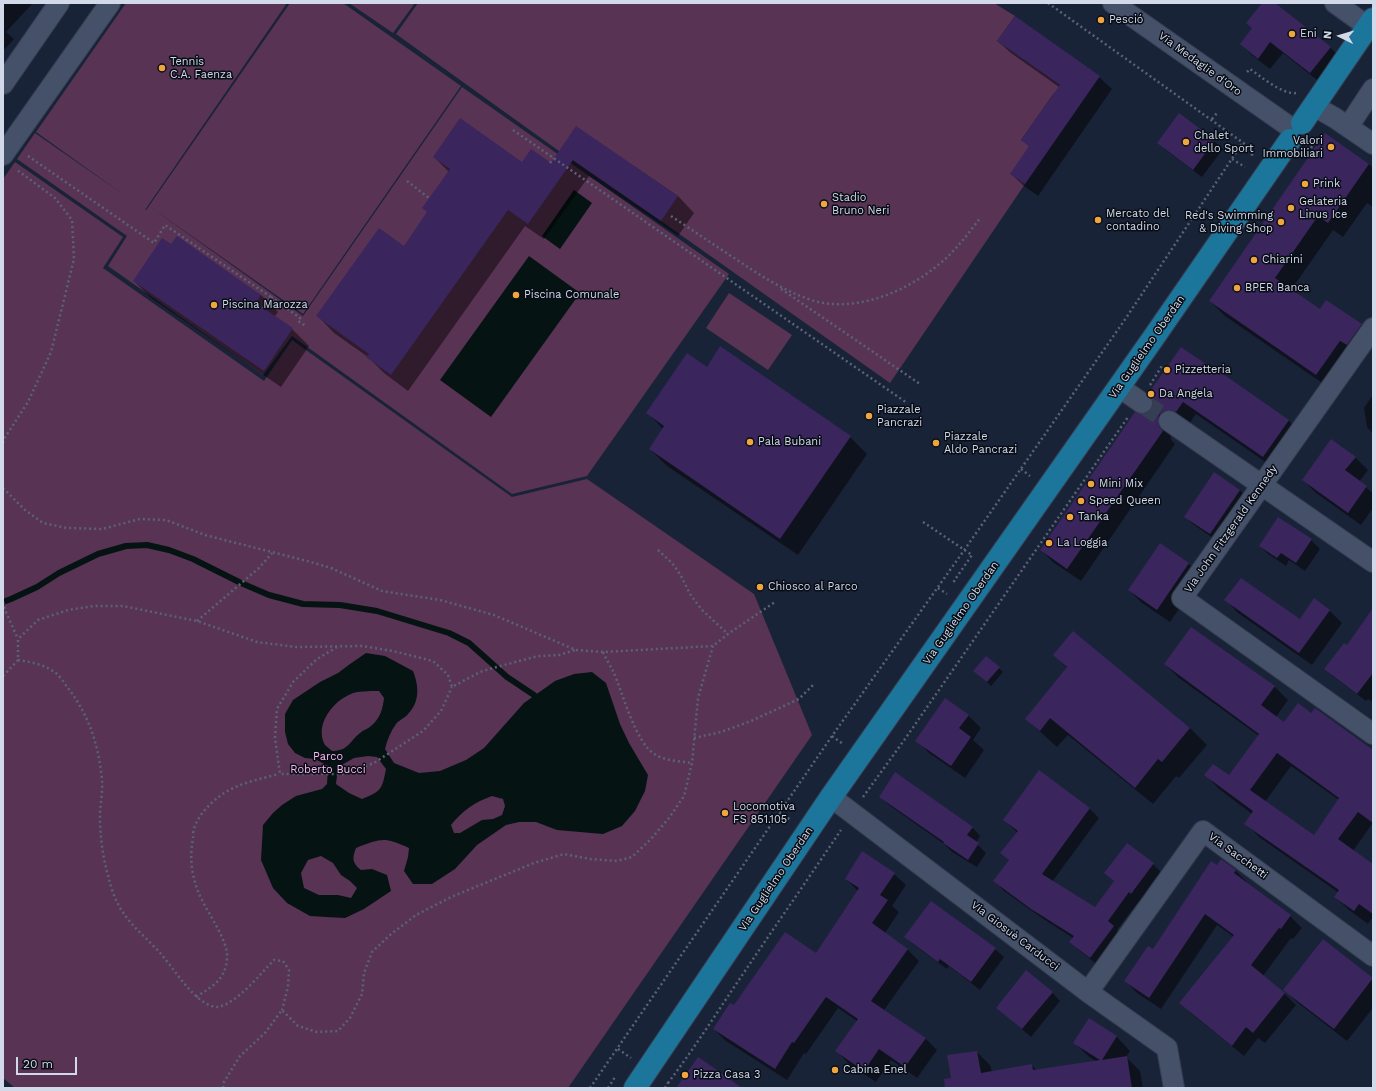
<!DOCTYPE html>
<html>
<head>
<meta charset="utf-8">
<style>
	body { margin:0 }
	#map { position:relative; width:1376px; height:1091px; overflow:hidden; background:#192338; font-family:"Work Sans",sans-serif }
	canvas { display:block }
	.frame { position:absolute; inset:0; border:4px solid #d2d9e8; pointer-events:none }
	.north { position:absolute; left:1320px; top:16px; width:40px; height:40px; -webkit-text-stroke:3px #080d16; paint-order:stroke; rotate:275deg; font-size:11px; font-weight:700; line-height:16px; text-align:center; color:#d2d9e8 }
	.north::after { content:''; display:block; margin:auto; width:14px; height:18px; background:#d2d9e8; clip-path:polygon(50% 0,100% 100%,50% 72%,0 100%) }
	.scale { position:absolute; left:16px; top:1057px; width:61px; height:18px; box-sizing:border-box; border:2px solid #d2d9e8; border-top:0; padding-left:5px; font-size:12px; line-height:14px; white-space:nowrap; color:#d2d9e8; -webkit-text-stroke:3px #080d16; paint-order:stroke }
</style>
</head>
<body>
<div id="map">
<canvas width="1376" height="1091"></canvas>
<div class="frame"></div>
<div class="north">N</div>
<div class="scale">20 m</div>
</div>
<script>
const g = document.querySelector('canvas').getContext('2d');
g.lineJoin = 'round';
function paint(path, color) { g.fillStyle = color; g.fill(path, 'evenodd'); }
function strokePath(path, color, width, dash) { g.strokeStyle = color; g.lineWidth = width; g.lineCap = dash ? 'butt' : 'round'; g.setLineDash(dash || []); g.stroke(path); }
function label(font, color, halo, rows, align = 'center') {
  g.font = font + ' "Work Sans",sans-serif'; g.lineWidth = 3; g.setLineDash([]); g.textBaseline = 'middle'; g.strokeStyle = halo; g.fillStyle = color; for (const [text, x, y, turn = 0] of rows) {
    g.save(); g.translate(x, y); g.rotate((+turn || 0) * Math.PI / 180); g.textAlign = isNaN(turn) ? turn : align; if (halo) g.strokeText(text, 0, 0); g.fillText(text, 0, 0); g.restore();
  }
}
const green = new Path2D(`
	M126,3H287L145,210H146L149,206L303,316L462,87L729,274L587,476L512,494L292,336L263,375L108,266L127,236L17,159L35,133L124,195L36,132Z
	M290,3H343L461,86L303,314L149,206Z
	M349,3H415L393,33Z
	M418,3H994L1015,16L997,41L1064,88L1058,96L1054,93L1021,140L1044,156L890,383L661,221L559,151L396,34Z
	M15,162L123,237L103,268L264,381L292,340L512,497L587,479L754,594L812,735L568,1088H15L3,1078V179Z
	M729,293L792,335L768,370L706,328Z`);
const water = new Path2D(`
	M574,190L592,203L560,249L542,236Z
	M529,256L580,293L491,417L440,380Z
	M366,653L385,656L413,671C419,686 420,702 408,714C405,718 399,720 396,724C391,731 387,740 385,749L394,763L419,773L440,771L466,760L484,748L524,703L555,681L574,674L592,672L606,683L620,724L629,743L648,775L645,791L635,811L622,826L603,834L557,830L536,822H519L506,825L477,845L455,869L432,884H413L404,871L408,857L409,848C384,837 382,838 356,848C352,858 352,863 361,870L372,869L387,875L391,891L364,909L345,918L326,917L310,916L287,903L273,888L261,860L263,825L273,813L282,805L296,796L322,789L327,784L328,766L315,759L305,758L295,753L288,744L285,732V714L293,700L320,682L338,673L350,664ZM370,691H379L384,698C383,708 380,719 371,726C368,729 363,730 360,733C349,742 348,751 332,751C330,749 327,747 325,745C314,725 333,701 351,694C356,691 364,692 370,691ZM368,756L377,757L386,769C382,789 382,791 362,799L349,793L336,784L338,767L354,758ZM492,796L503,799L505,806L502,815L493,819L482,820L460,833H454L451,825C462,811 475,802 492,796ZM321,856L333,863L341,875L350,881L357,888L351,898L338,895H319L304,888L301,873L308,860Z`);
const shadow = new Path2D(`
	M3,3H33L6,32L14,39L3,51Z
	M1263,3H1273L1330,47L1342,59L1322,84L1283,53L1270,69L1253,56L1241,44L1253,29Z
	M998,41L1099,77L1112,89L1038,196L1024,186L1011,174L1030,147L1023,140L1059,87L1011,53Z
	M576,127L678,196L694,213L678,236L589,176L544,239L525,226L408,391L384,373L368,357L334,333L318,316L404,247L428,213L449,172L434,157L551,164Z
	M1325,135L1373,167V207L1367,203L1343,237L1333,230L1291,290L1320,310L1361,325L1373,337L1331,389L1225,316L1210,301Z
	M1214,141L1223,149L1202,177L1167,151L1158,143Z
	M134,281L261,295L278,312L274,317L292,329L309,346L281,387L151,298Z
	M707,368L850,437L867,454L798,555L667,466L650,449L663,429L648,413Z
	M1217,371L1289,421L1301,434L1277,470L1196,414L1189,424L1170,433L1171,440L1175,444L1081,581L1054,563L1041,550L1141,415L1147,414Z
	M1373,395V434L1367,427L1364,408Z
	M1355,457L1368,470L1359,482L1373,493V508L1361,525L1316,493L1303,480Z
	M1240,490L1248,499L1219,542L1194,525L1185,517Z
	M1279,518L1311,540L1320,549L1305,571L1289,560L1286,566L1268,554L1260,546Z
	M1161,545L1189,564L1201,577L1170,622L1142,603L1129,590Z
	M1226,600L1300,621L1329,610L1342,623L1312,665L1238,613Z
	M1373,610V702L1368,699L1366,701L1334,677L1325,669L1347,647Z
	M1191,628L1275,687L1288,700L1276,717L1284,723L1312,714L1373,752V825L1372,824L1353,851L1373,865V917L1368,924L1349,910L1335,897L1339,893L1259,837L1246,823L1252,814L1219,789L1206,775L1229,776L1259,736L1179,678L1165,664ZM1291,766L1339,800L1314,836L1265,802Z
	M1054,655L1190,728L1207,745L1179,778L1176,776L1153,804L1068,735L1057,747L1026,719L1068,669Z
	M987,657L1003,672L991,686L979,674Z
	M968,715L981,728L973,740L984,750L965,778L929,753L917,740Z
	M880,797L972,827L980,836L976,843L986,853L977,867L952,852L944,844L889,805Z
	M1089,808L1099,818L1052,882L1095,909L1115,882L1106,873L1153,864L1163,874L1141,902L1139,901L1117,930L1123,936L1100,967L1080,951L1070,942L1073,938L1042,918L1004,891L995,881L1010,861L1001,853L1018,833L1004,820Z
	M863,853L894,874L906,885L892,906L899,912L885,933L908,950L919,961L884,1010L925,1038L937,1050L917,1078L891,1060L876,1082L848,1063L837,1051L857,1021L838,1008L806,1054L804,1053L787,1080L726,1041L714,1029L734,1007L816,954L858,891L846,879Z
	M1222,860L1236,871L1247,882L1246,884L1290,916L1302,928L1293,939L1291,938L1263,976L1284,993L1296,1005L1265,1043L1258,1038L1244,1056L1192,1014L1181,1003L1234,937L1217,925L1161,1009L1137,993L1126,981L1153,951Z
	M905,937L995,949L1004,957L980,990L949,966L947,969L914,945Z
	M1323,941L1373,980V1008L1347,1041L1298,1003L1285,990Z
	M1052,992L1060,1001L1031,1037L997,1008Z
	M1089,1020L1117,1037L1130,1051L1126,1057L1140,1071L1143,1088H953L977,1052L990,1065L992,1072L1032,1065L1037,1071L1097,1062L1088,1056L1075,1043Z`);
const stream = new Path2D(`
	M3,602L11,599L37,587L59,573L98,554L126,546L147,545L169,550L193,559L241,583L269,595L303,604L340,605L377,611L449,633L469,643L507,677L534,695`);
const building = new Path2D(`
	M1262,3H1275L1331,47L1310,73L1270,42L1258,59L1240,44L1252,28L1246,23Z
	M1015,16L1100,76L1025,184L1010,174L1029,146L1021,140L1060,85L997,41Z
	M1179,113L1215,140L1193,170L1157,143Z
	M460,118L522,162L531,149L551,163L576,126L678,196L661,221L573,160L528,224L508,210L391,375L366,357L369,354L316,316L379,228L404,246L427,212L422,208L450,169L433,157Z
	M1325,133L1369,164L1328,223L1318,216L1275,278L1320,309L1326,300L1362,324L1347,345L1340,341L1316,375L1209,301Z
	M177,236L261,295L256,303L293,328L264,371L133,281L162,238L171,244Z
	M720,346L851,436L780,539L649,449L664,426L646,413L687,353L707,367Z
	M1181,347L1216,371V369L1289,420L1263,457L1183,402L1176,412L1170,410L1164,411L1159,415L1158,420L1159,426L1163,431L1067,569L1040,550L1135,412L1141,414H1147L1151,410L1153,404L1152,398L1148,394Z
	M1331,439L1356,457L1345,470L1367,486L1348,513L1302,480Z
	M1214,472L1240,490L1210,534L1184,517Z
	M1278,517L1312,539L1296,563L1281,553L1277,558L1259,546Z
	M1160,543L1189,563L1157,610L1128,590Z
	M1241,578L1300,619L1314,598L1330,610L1299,653L1224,600Z
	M1373,608V673L1357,694L1324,669L1344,643L1347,645Z
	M1191,627L1275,686L1261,705L1284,722L1298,703L1311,713L1315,708L1373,750V823L1358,812L1338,839L1373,864V914L1359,904L1354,911L1334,897L1339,890L1244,824L1253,811L1204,775L1213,764L1229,775L1259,734L1164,664ZM1277,753L1339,798L1314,835L1250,790Z
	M1073,631L1190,728L1162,762L1158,759L1135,788L1050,718L1040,731L1025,719L1067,667L1053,655Z
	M986,656L1000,667L987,682L973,671Z
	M945,698L969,715L959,728L971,737L951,766L915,741Z
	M1039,770L1090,808L1042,874L1095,907L1114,881L1104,873L1127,843L1154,863L1131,894L1129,892L1108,921L1114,926L1090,958L1069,942L1074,936L1031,909L993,881L1009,860L1000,853L1018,831L1003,820Z
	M895,772L973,827L967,835L979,843L968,860L943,843L944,842L879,797Z
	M862,851L895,873L880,895L888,900L872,923L908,949L871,1001L926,1038L905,1067L879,1049L864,1071L835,1051L858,1019L826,997L794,1043L792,1042L775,1069L713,1029L730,1003L734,1005L785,932L816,953L859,888L845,879Z
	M1221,859L1236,870L1234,873L1291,915L1281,929L1279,928L1251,965L1285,993L1253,1033L1246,1027L1232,1046L1179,1003L1234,935L1205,914L1149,998L1124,981L1148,946L1153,949L1211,861L1217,865Z
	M931,901L996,948L971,982L940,959L938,962L904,937Z
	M1323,939L1373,978L1334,1029L1283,990Z
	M1026,970L1053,992L1022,1029L996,1008Z
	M1089,1018L1117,1036L1102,1060L1127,1056L1132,1088H945L944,1079L951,1078L947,1055L977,1051L981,1073L1032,1064L1033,1070L1100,1060L1073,1043Z
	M698,1057L707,1063L742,1088H676Z`);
const minorTunnel = new Path2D(`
	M1142,403L1169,421`);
const path = new Path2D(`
	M1048,3L1249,147L1252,151V157
	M1247,72L1250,69C1260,76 1283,95 1296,93
	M1212,119L1217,113
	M513,130L907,403
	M1311,148L1317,139
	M28,156L154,243L165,225L271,297L263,308
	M1232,159L1245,167
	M550,163L553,158
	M407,181L429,198
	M671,216C692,230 713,244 734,258C760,275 782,290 811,300C852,313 901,294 933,269C952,255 966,237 980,218
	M781,289L920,384
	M271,297L300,318L298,321L306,326
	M1150,385L1163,364
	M3,443L4,439L28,402L51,352L74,259L72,220L55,198L17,170
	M1021,469L1030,476
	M3,488L25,510L43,523L67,528L102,529L140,519L166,520L205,535L307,561L331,568L382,591L440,600L494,615L576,650L603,652L713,646L728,634L775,602
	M923,522L972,555L954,581L957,583
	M658,550L672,563L680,574L690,594L702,610L728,634
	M938,588L947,594
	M3,602L5,610L18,639
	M197,621L259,568L272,553
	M337,647L317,659L293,682L277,709L275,738L280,774H344L374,763L423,731L441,711L452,687
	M603,652C606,659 610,665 613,671C623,692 635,744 656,755C666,761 680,761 691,763
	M18,660C31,662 46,665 57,674C61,678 65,684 68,688C89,715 99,746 102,780C103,792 100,804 100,816C100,837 103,859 109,879C111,887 114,897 118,904C128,924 147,938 161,954C173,968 182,983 196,996C201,1001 210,1007 217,1007C236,1005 261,973 274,960L283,961L289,970L288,987L282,1010
	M3,676L18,660V639L38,620L68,610L94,606H123L197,621L257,642L296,647L362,646L393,651L433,661L448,675L452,687L480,672L493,668L538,656L559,655L575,650
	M832,736L843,744
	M694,738L721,732L751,721L799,699L814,684
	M863,797L905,739L1128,417
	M779,813L791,820
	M196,997C213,986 225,980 227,959C229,941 208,914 201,898C192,879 189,859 193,838C193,835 193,830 195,826C199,815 210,803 220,796C235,784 260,779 279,774
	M618,1049L631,1058
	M668,1083C696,1046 721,1006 747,968C778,922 810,876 841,830
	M223,1088L224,1082L240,1056L265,1033L282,1010L298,1026L317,1032L338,1031L350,1018L362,994L364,973L372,952L390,935L416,915L451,897L534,863L564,854L590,859L617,861L632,857L651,839L669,818L684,796L692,763L698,698L713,646
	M590,1088L832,736L965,549L1126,318L1243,142
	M608,1088L615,1077
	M665,1088L668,1083L667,1082`);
const minor = new Path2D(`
	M1113,3L1287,125
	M1335,3L1367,26
	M3,84L59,3
	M1314,106L1335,118L1373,144
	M1348,127L1373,89
	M3,155L110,3
	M1373,328L1182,598L1373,734
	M1119,387L1142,403
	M1169,421L1373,562
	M831,797L1088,992L1167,1048L1174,1088
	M1088,992L1203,831L1373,956`);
const major = new Path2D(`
	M1302,123L1373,19
	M635,1088L831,797L1154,337L1290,140`);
const markers = [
	[1101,20,4,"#f0a63f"],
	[1292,34,4,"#f0a63f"],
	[162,68,4,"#f0a63f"],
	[1186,142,4,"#f0a63f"],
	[1331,147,4,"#f0a63f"],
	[1305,184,4,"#f0a63f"],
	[824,204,4,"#f0a63f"],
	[1291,208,4,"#f0a63f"],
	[1098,220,4,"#f0a63f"],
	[1281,222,4,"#f0a63f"],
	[1254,260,4,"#f0a63f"],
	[1237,288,4,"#f0a63f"],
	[516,295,4,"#f0a63f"],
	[214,305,4,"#f0a63f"],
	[1167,370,4,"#f0a63f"],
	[1151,394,4,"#f0a63f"],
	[869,416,4,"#f0a63f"],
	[750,442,4,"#f0a63f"],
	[936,443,4,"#f0a63f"],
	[1091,484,4,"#f0a63f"],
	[1081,501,4,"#f0a63f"],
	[1070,517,4,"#f0a63f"],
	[1049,543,4,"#f0a63f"],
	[760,587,4,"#f0a63f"],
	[725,813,4,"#f0a63f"],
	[835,1070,4,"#f0a63f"],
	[685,1075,4,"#f0a63f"]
];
const poiNames = [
	["Pesció",1109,20],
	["Eni",1300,34],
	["Tennis",170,62],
	["C.A. Faenza",170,75],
	["Chalet",1194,136],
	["dello Sport",1194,149],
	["Valori",1323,141,"right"],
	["Immobiliari",1323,154,"right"],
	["Prink",1313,184],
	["Stadio",832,198],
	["Bruno Neri",832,211],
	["Gelateria",1299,202],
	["Linus Ice",1299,215],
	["Mercato del",1106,214],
	["contadino",1106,227],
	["Red's Swimming",1273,216,"right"],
	["& Diving Shop",1273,229,"right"],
	["Chiarini",1262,260],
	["BPER Banca",1245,288],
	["Piscina Comunale",524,295],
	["Piscina Marozza",222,305],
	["Pizzetteria",1175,370],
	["Da Angela",1159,394],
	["Piazzale",877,410],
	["Pancrazi",877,423],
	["Piazzale",944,437],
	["Aldo Pancrazi",944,450],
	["Pala Bubani",758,442],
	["Mini Mix",1099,484],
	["Speed Queen",1089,501],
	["Tanka",1078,517],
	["La Loggia",1057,543],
	["Chiosco al Parco",768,587],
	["Locomotiva",733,807],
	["FS 851.105",733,820],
	["Cabina Enel",843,1070],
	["Pizza Casa 3",693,1075]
];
const streetNames = [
	["Via Medaglie d'Oro",1200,64,36],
	["Via Guglielmo Oberdan",1147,347,-55],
	["Via John Fitzgerald Kennedy",1231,529,-55],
	["Via Guglielmo Oberdan",961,613,-55],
	["Via Sacchetti",1238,856,36],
	["Via Guglielmo Oberdan",776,879,-56],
	["Via Giosuè Carducci",1015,936,37]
];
const parkNames = [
	["Parco",328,757],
	["Roberto Bucci",328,770]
];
paint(green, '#583354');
paint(water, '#061313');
paint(shadow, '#0007');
strokePath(stream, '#061313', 6);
paint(building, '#3a255d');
strokePath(minorTunnel, '#353e52', 20, [20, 10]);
strokePath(minor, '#363d4f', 22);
strokePath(major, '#363d4f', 24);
strokePath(path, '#5a6376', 2.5, [2, 3]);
strokePath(minor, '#455069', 20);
strokePath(major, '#1c769c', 22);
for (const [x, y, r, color] of markers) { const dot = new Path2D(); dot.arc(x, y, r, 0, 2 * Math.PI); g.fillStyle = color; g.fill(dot); strokePath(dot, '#080d16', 1.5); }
label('11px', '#d2d9e8', '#080d16', poiNames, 'left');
label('11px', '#d2d9e8', '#080d16', streetNames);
label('11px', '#fbbcf3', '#080d16', parkNames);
</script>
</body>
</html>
